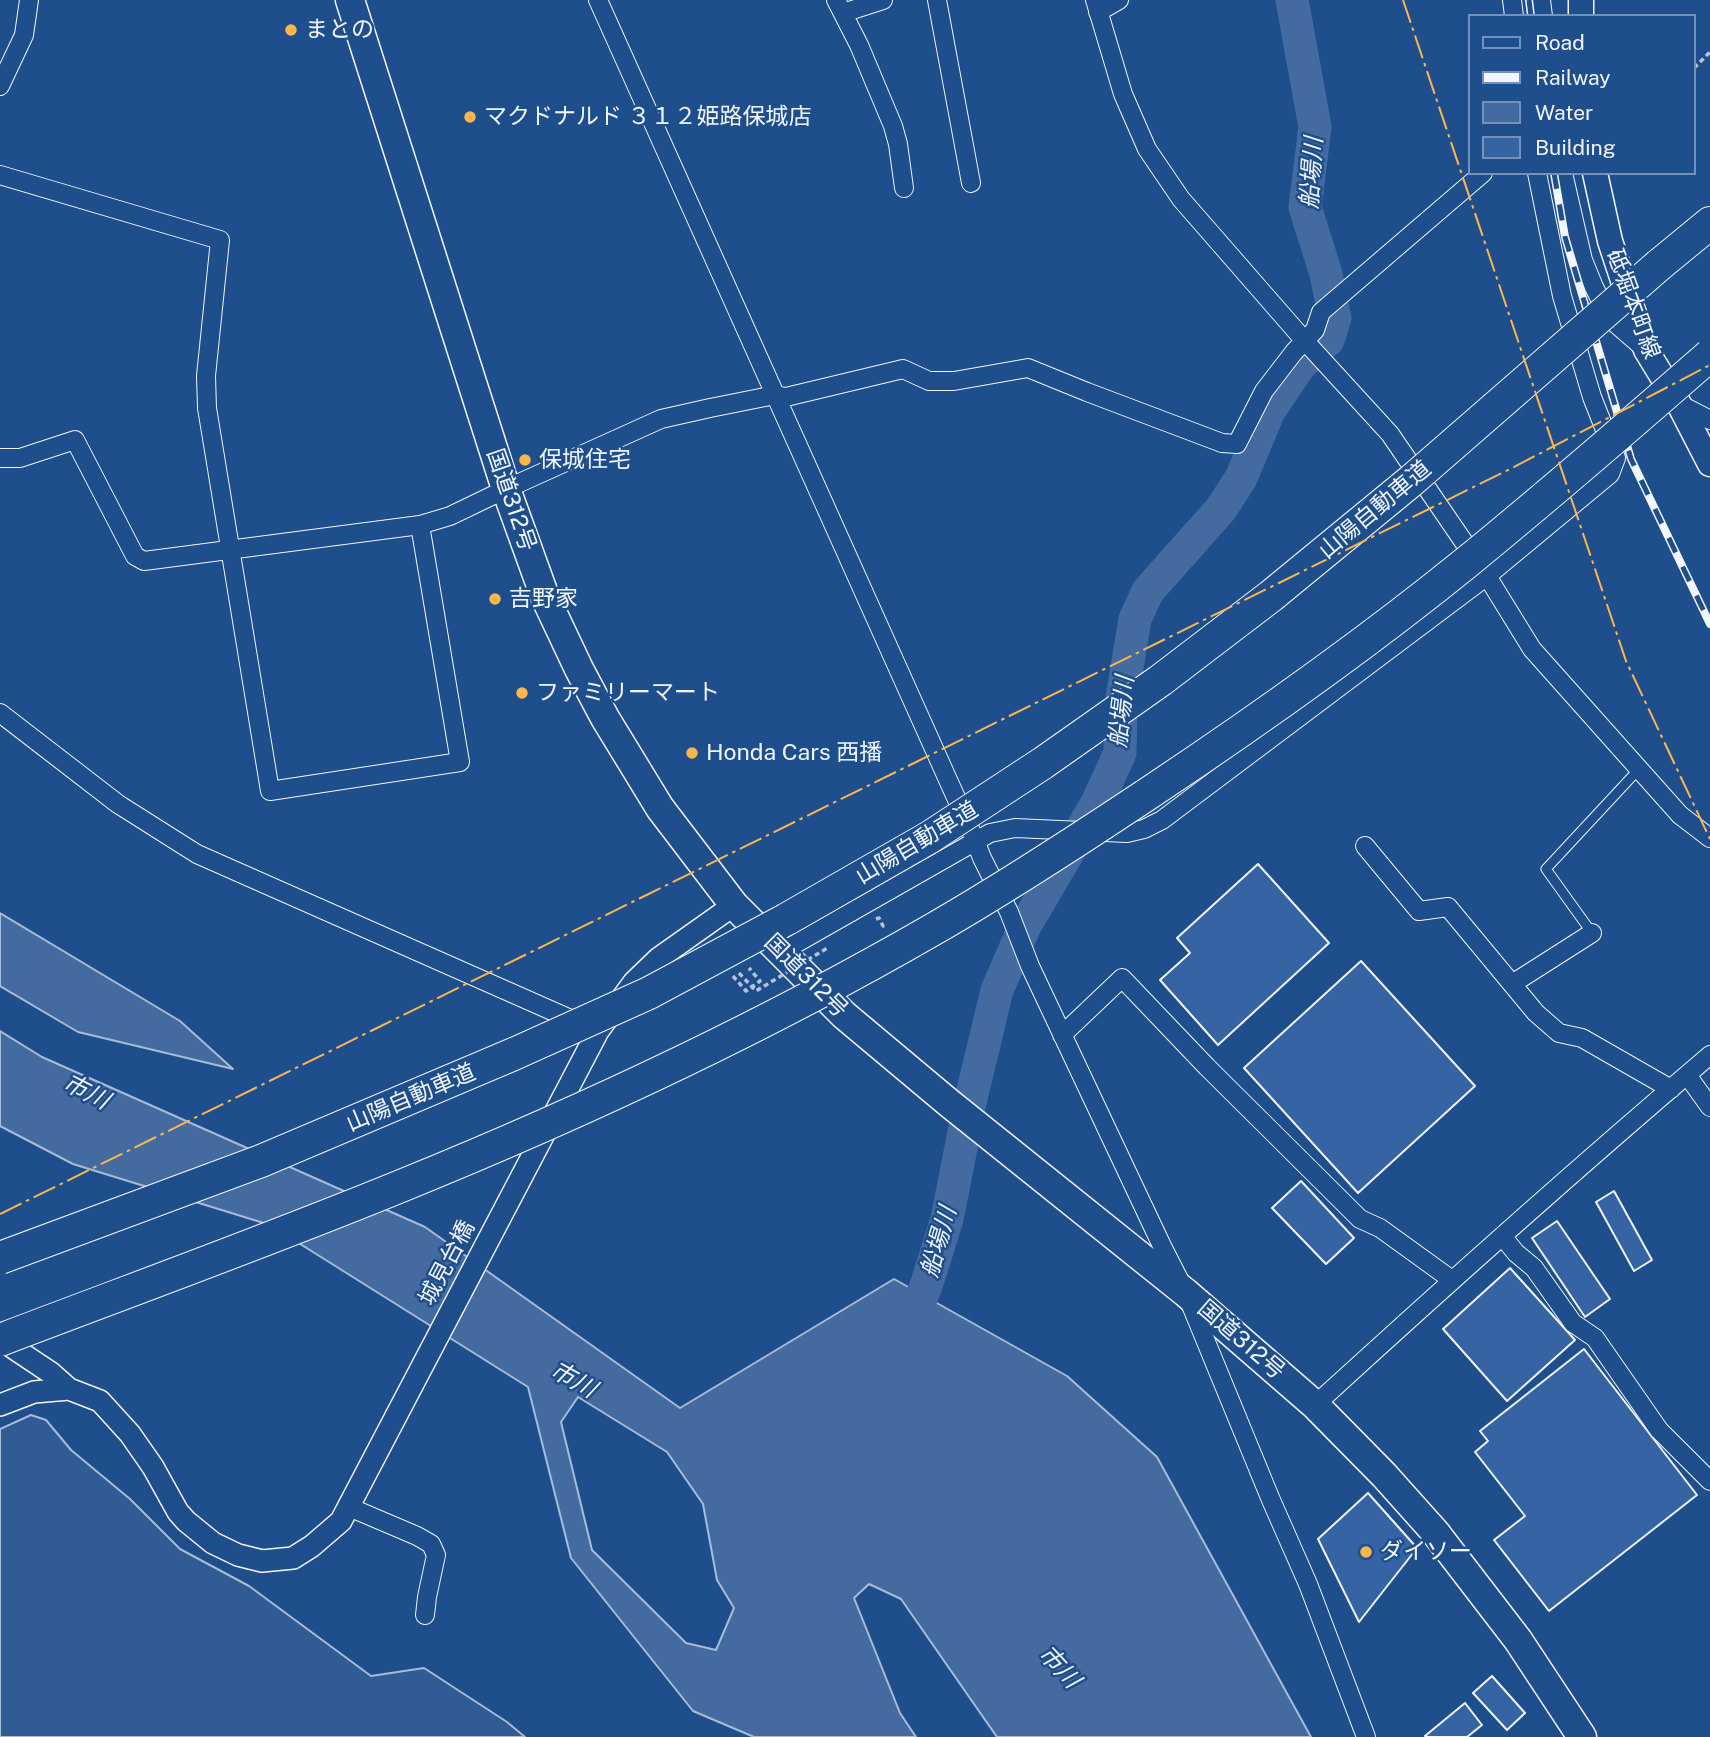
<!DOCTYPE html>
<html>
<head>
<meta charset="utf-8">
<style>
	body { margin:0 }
	#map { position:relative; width:1710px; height:1737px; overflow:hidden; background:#1f4e8c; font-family:"Public Sans",sans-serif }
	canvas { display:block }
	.legend { position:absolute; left:1468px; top:14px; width:228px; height:161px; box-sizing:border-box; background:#1f4e8c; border:2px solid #7391ba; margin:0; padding:9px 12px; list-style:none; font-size:21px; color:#f2f6ff }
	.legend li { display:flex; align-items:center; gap:14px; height:35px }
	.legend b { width:35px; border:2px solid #7391ba }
</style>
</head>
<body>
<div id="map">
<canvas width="1710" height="1737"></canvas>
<ul class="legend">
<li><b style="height:9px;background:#1f4e8c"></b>Road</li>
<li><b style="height:9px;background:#f2f6ff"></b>Railway</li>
<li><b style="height:19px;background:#446ba0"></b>Water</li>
<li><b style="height:19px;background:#3563a3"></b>Building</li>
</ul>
</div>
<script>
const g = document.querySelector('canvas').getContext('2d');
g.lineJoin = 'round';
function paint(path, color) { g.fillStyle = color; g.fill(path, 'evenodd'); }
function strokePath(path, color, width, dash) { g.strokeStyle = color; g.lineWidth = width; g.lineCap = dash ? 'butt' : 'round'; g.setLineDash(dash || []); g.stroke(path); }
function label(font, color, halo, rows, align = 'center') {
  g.font = font + ' "Public Sans","Noto Sans JP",sans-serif'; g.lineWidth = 5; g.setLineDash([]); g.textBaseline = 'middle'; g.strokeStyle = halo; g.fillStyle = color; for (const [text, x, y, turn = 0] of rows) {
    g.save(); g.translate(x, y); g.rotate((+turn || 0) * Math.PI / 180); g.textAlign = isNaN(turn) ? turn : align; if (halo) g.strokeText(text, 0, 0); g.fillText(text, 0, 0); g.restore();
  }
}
const built = new Path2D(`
	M31,1415L46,1420L71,1450L130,1499L180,1549L249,1586L371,1676L424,1668L507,1722L525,1737H0V1429Z`);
const water = new Path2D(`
	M0,913L180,1021L233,1069L78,1032L0,986Z
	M0,1031L42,1057L425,1227L680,1408L894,1279L1067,1376L1157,1457L1311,1737H997L901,1599L869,1584L854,1598L900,1713L916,1737H754L693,1711L571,1558L528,1387L270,1225L73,1164L0,1126ZM578,1397L667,1452L703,1504L717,1580L734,1608L716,1650L686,1643L592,1550L561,1422Z`);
const river = new Path2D(`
	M906,1336L927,1283L947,1219L969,1107L997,990L1025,926L1097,803L1120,753L1121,705L1135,619L1148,591L1221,509L1241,478L1269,411L1300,365L1328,340L1335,318L1326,274L1305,207L1315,127L1292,0`);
const building = new Path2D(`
	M1258,864L1329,943L1218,1045L1160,980L1190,953L1177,938Z
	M1361,961L1475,1086L1358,1193L1244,1068Z
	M1301,1181L1354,1238L1326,1264L1272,1208Z
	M1614,1191L1652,1260L1634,1271L1596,1202Z
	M1557,1221L1610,1299L1585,1317L1532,1238Z
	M1510,1268L1575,1340L1507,1401L1443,1329Z
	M1584,1349L1697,1495L1549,1611L1494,1540L1525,1516L1475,1452L1488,1441L1480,1431Z
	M1368,1493L1417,1548L1359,1622L1318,1539Z
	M1492,1676L1525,1713L1507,1730L1473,1693Z
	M1465,1703L1482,1725L1467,1737H1426L1425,1736Z`);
const path = new Path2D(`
	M1694,68L1710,52
	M876,919L879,918L883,926L880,929
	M733,976L746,991L760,981L749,968`);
const service = new Path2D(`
	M1592,933L1546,869L1639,769`);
const minor = new Path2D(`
	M598,0L975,840L982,858L1009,912L1030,966L1162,1246L1186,1293L1271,1500L1308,1584L1366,1737
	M836,0L859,45L893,126L898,144L904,188
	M937,0L971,183
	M1095,0L1123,94L1147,149L1181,199L1304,340L1390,434L1487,576L1532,649L1680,815L1710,838
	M1512,0L1514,16
	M1541,0L1543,16
	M1098,12L1119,0
	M843,13L883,0
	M0,86L24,35L29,0
	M1563,173L1583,260L1594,287L1605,309L1616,324L1646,350
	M0,175L220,240L206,376L207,408L270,791L460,762L420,525
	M1679,404L1710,420
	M0,458H20L75,440L135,556L144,561L420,525L450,516L506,489L661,419L710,408L775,395L786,397L903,369L929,381H954L1028,368L1087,392L1222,443L1237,444L1264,391L1294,352L1315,330L1321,312L1483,173
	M0,713L118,804L197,854L584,1025
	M1365,846L1419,911L1448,907L1536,1013L1559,1033L1582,1038L1671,1089
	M781,952L990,833L1015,828L1127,833L1144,829L1162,820L1487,576L1610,474L1616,458L1592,397L1562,296L1537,173
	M1512,984L1592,933
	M1062,1035L1122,978L1207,1067L1360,1219L1380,1228L1452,1280
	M1687,1075L1710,1107
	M1503,1237L1516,1253L1534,1268L1573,1323L1595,1338L1659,1430L1710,1481
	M1315,1405C1445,1286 1576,1169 1710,1055
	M349,1507L417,1536L431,1544L436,1555L427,1597L425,1615`);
const tertiary = new Path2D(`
	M0,1339L51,1373L69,1389
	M0,1405L34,1392L69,1389L100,1401L130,1434L153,1467L178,1512L186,1521L213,1543L238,1555L262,1561L293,1558L312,1546L341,1521L598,1031L634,982L659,958L734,905`);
const secondary = new Path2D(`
	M1581,16V0
	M1595,173L1610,241L1646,350L1679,404L1710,464`);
const trunk = new Path2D(`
	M350,0L506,489L545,597L579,669L605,718L660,808L734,905L844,1015L949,1103L1186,1293L1315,1405L1384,1475L1435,1532L1518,1640L1582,1737`);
const motorway = new Path2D(`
	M1659,265L1710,223`);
const rail = new Path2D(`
	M1529,0L1531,16
	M1554,173L1565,237L1631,459L1710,624`);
const pathBridge = new Path2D(`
	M739,973L756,991L829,947`);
const motorwayBridge = new Path2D(`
	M0,1258L261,1161L516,1053L649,993L787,919L930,837L1043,763L1161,680L1271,596L1411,481L1659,265
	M0,1340C134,1289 269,1240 401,1186C583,1112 762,1028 932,930C1007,887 1080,839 1152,791C1260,719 1366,644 1467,562C1549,495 1630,425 1710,355`);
const power = new Path2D(`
	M1403,0L1626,661L1710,839
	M0,1214L1510,469L1710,365`);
const markers = [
	[291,30,7,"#ffb74d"],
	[470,117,7,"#ffb74d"],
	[525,460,7,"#ffb74d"],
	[495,599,7,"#ffb74d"],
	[522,693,7,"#ffb74d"],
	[692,753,7,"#ffb74d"],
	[1366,1552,7,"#ffb74d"]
];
const poiNames = [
	["まとの",305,30],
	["マクドナルド ３１２姫路保城店",484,117],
	["保城住宅",539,460],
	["吉野家",509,599],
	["ファミリーマート",536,693],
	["Honda Cars 西播",706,753],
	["ダイソー",1380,1552]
];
const streetNames = [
	["砥堀本町線",1633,304,70],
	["国道312号",511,500,71],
	["山陽自動車道",1375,510,-40],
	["山陽自動車道",917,843,-31],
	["国道312号",806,976,45],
	["山陽自動車道",411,1098,-23],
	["城見台橋",447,1263,-62],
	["国道312号",1241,1340,41]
];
const waterNames = [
	["船場川",1312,173,-86],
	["船場川",1122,712,-84],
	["市川",86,1092,27],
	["船場川",939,1242,-74],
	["市川",573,1380,29],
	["市川",1059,1667,47]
];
paint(built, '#305b95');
strokePath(built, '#a8bbd7', 2);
paint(water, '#446ba0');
strokePath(water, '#a8bbd7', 2);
strokePath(river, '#446ba0', 33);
paint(building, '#3563a3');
strokePath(building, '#f2f6ff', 2);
strokePath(service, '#f2f6ff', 11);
strokePath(minor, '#f2f6ff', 20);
strokePath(tertiary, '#f2f6ff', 24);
strokePath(secondary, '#f2f6ff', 27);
strokePath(trunk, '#f2f6ff', 31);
strokePath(motorway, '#f2f6ff', 34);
strokePath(path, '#b3c4dc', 3.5, [5, 3.5]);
strokePath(service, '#1f4e8c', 9);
strokePath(minor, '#1f4e8c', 18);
strokePath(tertiary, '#1f4e8c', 21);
strokePath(secondary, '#1f4e8c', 24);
strokePath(trunk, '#1f4e8c', 28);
strokePath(motorway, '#1f4e8c', 32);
strokePath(rail, '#f2f6ff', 8);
strokePath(rail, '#1f4e8c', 5, [16]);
strokePath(motorwayBridge, '#f2f6ff', 34, []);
strokePath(pathBridge, '#b3c4dc', 3.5, [5, 3.5]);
strokePath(motorwayBridge, '#1f4e8c', 32);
strokePath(power, '#ffb74d', 2, [24, 5, 3.5, 5]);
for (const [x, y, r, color] of markers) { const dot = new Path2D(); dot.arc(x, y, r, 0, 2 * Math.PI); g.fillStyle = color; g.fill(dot); strokePath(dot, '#1f4e8c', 2.5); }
label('23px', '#f2f6ff', '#1f4e8c', poiNames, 'left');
label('23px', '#f2f6ff', '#1f4e8c', streetNames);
label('italic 24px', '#f2f6ff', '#1f4e8c', waterNames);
</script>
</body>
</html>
